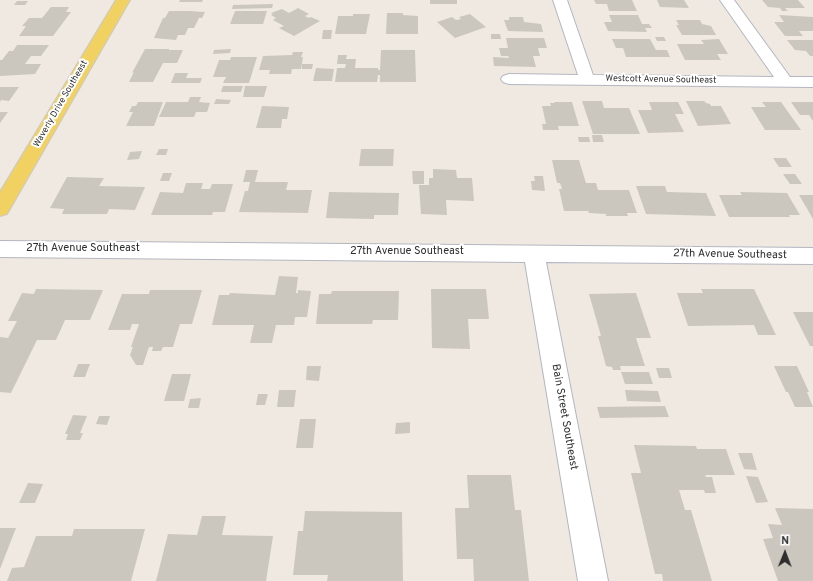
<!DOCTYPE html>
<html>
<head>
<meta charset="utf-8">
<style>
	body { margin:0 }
	#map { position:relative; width:813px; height:581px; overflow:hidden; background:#efe9e1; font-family:Overpass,sans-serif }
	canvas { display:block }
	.north { position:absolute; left:765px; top:533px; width:40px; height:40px; -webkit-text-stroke:3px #fff; paint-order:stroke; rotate:1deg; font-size:11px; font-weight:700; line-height:16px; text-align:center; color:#2e2e2e }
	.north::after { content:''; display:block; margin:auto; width:14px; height:18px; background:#2e2e2e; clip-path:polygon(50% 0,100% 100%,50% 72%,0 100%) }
</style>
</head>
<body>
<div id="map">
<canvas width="813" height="581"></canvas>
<div class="north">N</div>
</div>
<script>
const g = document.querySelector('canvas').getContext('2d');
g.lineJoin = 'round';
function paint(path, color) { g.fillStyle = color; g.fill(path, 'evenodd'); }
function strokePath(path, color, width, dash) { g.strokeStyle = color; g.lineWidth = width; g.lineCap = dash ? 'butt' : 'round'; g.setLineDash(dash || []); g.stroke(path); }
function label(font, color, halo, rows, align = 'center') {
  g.font = font + ' Overpass,sans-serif'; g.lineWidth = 4; g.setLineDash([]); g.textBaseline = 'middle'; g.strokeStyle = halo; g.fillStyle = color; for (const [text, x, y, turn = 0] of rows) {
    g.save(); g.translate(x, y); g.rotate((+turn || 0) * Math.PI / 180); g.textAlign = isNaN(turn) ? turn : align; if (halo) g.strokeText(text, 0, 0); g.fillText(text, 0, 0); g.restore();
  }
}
const building = new Path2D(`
	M180,0H203L202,2H179Z
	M430,0H457V4H430Z
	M594,0H632L637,11H609L607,4H596Z
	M657,0H684L689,8L660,7Z
	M762,0H798L805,8H785L788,11H782L780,8L768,7Z
	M17,1H28L25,5H14Z
	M273,4L272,8L232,9L233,5Z
	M51,7H69L66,12H71L53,36H19L26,26H22L29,18H42Z
	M298,8L309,14L305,16L309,18L311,17L320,21L294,36L279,28L284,26L273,20L276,18L271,15L273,14L271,13L282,9L289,13Z
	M169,11H190L205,12L202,18H199L194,28H188L185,35H178L176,40L154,38L163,18H165Z
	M235,11H267L263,24H230Z
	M387,13H403V15L418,16V34H386Z
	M353,14H370L366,34H335L338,16H353Z
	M470,14L486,27L455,38L437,22L452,17L456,20L461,19L459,17Z
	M609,15H638L642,24H649L652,28H645L647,32L608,31L604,22H612Z
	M779,15L813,17V31H799L803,36H785L774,22H784Z
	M509,17H523L524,22L541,24L543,32L508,31L504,20H509Z
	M676,20H700L702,24L711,26L716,35H682L676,25H679Z
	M323,30H332L331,39H322Z
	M491,34H500L501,39H491Z
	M655,37H664L666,41H657Z
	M506,38H544L547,48H538L540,56H533L536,67L494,66L493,57L509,58L508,56H501L499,48H508Z
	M612,39H650L656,50H667L670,57H626L623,48H616Z
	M719,39L728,54H717L721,60H685L677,44H704L701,40Z
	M787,40H813V56H810L806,51L795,50Z
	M17,45H49L41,56H31L25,64H41L35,74L0,76V60H2L9,51H13Z
	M145,49H169V50H183L177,63H163L153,82H129L134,72L132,73Z
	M231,49L230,53L213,54L214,50Z
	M381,50H415L416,82H380V75H378L377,82H335L337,68H345L346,64H337L338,55H347L346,59H356L355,68H378V70H380Z
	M293,52H303L301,57H303L301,69H292L291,74H269L270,70H259L263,56L292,55Z
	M231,57H257L249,83H223L226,77H213L219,60H230Z
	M302,64H313L312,69H302Z
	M316,68L334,69L332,81H313Z
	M175,73H188L186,78H202L200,83H171Z
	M223,86H243L241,92H221Z
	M245,86H267L264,97H243Z
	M0,87H19L9,101L1,100L0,102Z
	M190,97H201L199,102L210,103L207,112H196L194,117H159L166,102H188Z
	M216,99L231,100L229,104H214Z
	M582,101H602L604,108H629L640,134H593Z
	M686,101H704L706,103L710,104L711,106H721L731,124L698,126Z
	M138,102H163L154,126H126L133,112H129L132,106H136Z
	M554,102H572L579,126H558L559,130H543L542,124H546L542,106H551L550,103H555Z
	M649,102H678L684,114H675L684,132L648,133L638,110H652Z
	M762,102H781L801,130H765L751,107H766Z
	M791,102H813V121L809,115H800Z
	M262,106L289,107L287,119H282L281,128H256Z
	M0,112H8L0,123Z
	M592,135H602L604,142H593Z
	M578,137H589L590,142H579Z
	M159,149H168L166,155H156Z
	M361,149H394L393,166H359Z
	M142,151L139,159L127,160L130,152Z
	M773,158H786L792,167H779Z
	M552,160H579L586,183H596L598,190H629L637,213H627L628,216H606V214L589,213L588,211H564L559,189H562L560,183H557Z
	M433,169L456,170L457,178H472L474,201L446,200L447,215L421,214L419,185H429V178H433Z
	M246,170H258L255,182H288L286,190H312L308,213L239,212L245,191H248L250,182H243Z
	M412,171H424V184H413Z
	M163,173H172L169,181H160Z
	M783,174H795L802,184H790Z
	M534,176H543L545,191L532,190L531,181H535Z
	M67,177L104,178L99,186L145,187L135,210L109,209L107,214H62L64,209L50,208Z
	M186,183H203L201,189H210L212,184H233L225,212H213L212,215H151L160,192L183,193Z
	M636,186H665L667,192L706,193L716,216L646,214Z
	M329,192L399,193L398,215H374V219L326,218Z
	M740,192L787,193L800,215H789L790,217H729L719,195H742Z
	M799,195H813V219Z
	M279,276L298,277L296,293H298V290L311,291L307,317H295L294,325H276L272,343H250L254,325H212L219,295H229L230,293L275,295Z
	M36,289L103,290L90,320H65L56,340H37L11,393L0,392V337L8,338L17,321H8L22,293L34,294Z
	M431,289H486L489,319H468L470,349L432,348Z
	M701,289H754L776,335H758L754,325L688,326L677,293H703Z
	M150,290H202L192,324H180L173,347H163L161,351H152L153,347H149L143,365H136L130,355L133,347H131L139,324H132L130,330H108L122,294H149Z
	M332,291H399L398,320H373L372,324H316L319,294H331Z
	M636,293L651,338H636L645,366H620L621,370H613L612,367L606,366L598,336H601L589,294Z
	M793,312H813V346H810Z
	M78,364H90L85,377H73Z
	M307,366H321L319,381L306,380Z
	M774,366H797L809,392H807L813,407H795L788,392H786Z
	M656,368H669L672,378H659Z
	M621,372H649L653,384H625Z
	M172,374H191L184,401H164Z
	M279,390H296L294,407H277Z
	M625,390L658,391L661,402L627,401Z
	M258,394H268L265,405H256Z
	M201,398L199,408H188L190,399Z
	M665,406L669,417L600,418L597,407Z
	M73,415L87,416L80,433H83L80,440H66L68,434H65Z
	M99,416H110L107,425L96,424Z
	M300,419H316L313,448H296Z
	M410,422V433L395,434L396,423Z
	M634,445L696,446L697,449H726L735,475H705L706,477H712L716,493H705L704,490H679L685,510H691L712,581H663L662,574H655L631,473H641Z
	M738,453H752L757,470L744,469Z
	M467,475H511L515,510H521L529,581H474L473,559H457L455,508H469Z
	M746,476L758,477L768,502L756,503Z
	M28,483L43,484L35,503H19Z
	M775,508L813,509V581H778L763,539L773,538L768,524L782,525Z
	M305,511L402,512L403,581H327L328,575H293L298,531H303Z
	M202,516H226L222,535L273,536L266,581H156L168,534L197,535Z
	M0,528H16L0,569Z
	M74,529H145L131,581H7L12,568L24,567L36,536H72Z`);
const minor = new Path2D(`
	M553,0H567L593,75L774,77L720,0H734L790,77H813V87L509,84L503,82L501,79L503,76L509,74L578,75Z
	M0,241L813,248V264L546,262L608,581H578L525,262L0,257Z`);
const major = new Path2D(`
	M116,0H130L7,214L0,216V192Z`);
const farStreetnames = [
	["Westcott Avenue Southeast",661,80,1],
	["Waverly Drive Southeast",61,104,-60]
];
const streetNames = [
	["27th Avenue Southeast",83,249],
	["27th Avenue Southeast",407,252],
	["27th Avenue Southeast",730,255,1],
	["Bain Street Southeast",564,417,80]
];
paint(building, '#cbc7bf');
strokePath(minor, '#b4b7c1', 2);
strokePath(major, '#c9c9c9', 2);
paint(minor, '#fff');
paint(major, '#f2d163');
label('9px', '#2e2e2e', '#fff', farStreetnames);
label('11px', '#2e2e2e', '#fff', streetNames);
</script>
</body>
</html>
